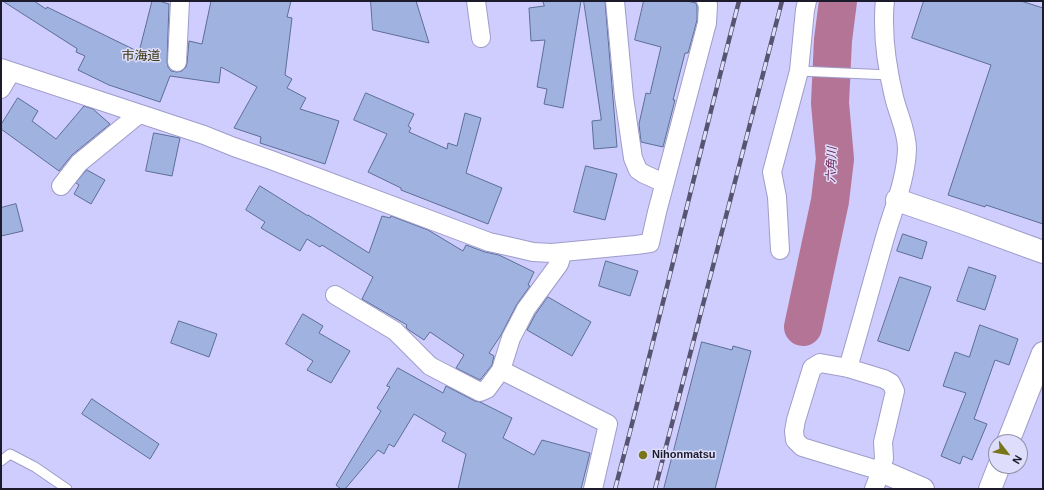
<!DOCTYPE html>
<html>
<head>
<meta charset="utf-8">
<style>
	body { margin:0 }
	#map { position:relative; width:1044px; height:490px; overflow:hidden; background:#cfcdfe; font-family:Arial,sans-serif }
	canvas { display:block }
	.frame { position:absolute; inset:0; border:2px solid #1c1b2c; pointer-events:none }
	.north { position:absolute; left:988px; top:434px; width:40px; height:40px; box-sizing:border-box; background:#deddfb; border:1px solid #908fa8; border-radius:50%; rotate:121deg; font-size:11px; font-weight:700; line-height:16px; text-align:center; color:#1c1b2c }
	.north::after { content:''; display:block; margin:auto; width:14px; height:18px; background:#797519; clip-path:polygon(50% 0,100% 100%,50% 72%,0 100%) }
</style>
</head>
<body>
<div id="map">
<canvas width="1044" height="490"></canvas>
<div class="frame"></div>
<div class="north">N</div>
</div>
<script>
const g = document.querySelector('canvas').getContext('2d');
g.lineJoin = 'round';
function strokePath(path, color, width, dash) { g.strokeStyle = color; g.lineWidth = width; g.lineCap = dash ? 'butt' : 'round'; g.setLineDash(dash || []); g.stroke(path); }
function paint(path, color) { g.fillStyle = color; g.fill(path, 'evenodd'); }
function label(font, color, halo, rows, align = 'center') {
  g.font = font + ' Arial,"Noto Sans JP",sans-serif'; g.lineWidth = 3; g.setLineDash([]); g.textBaseline = 'middle'; g.strokeStyle = halo; g.fillStyle = color; for (const [text, x, y, turn = 0] of rows) {
    g.save(); g.translate(x, y); g.rotate((+turn || 0) * Math.PI / 180); g.textAlign = isNaN(turn) ? turn : align; if (halo) g.strokeText(text, 0, 0); g.fillText(text, 0, 0); g.restore();
  }
}
const river = new Path2D(`
	M803,327L830,201L835,159L830,103L833,40L838,1`);
const building = new Path2D(`
	M3,1H34L46,9L47,7L139,52L152,1H159L169,4L167,62L168,67L171,71L177,72L182,71L186,67L187,63L189,41L202,44L211,1H291L287,17L292,18L285,75L292,79L287,88L306,98L300,109L339,121L325,164L260,143L261,137L234,128L257,87L221,67L219,83L170,76L160,102L109,85L78,70L85,56L76,52L77,49Z
	M371,1H416L429,43L373,30Z
	M543,1H581L563,108L544,104L547,89L537,87L545,40L531,41L529,8L544,6Z
	M584,1H605L617,147L594,149L592,121L601,120Z
	M644,1H687L696,3L697,7V20L693,35L688,53H685L673,100H675L663,147L641,142L639,124L646,93L650,94L661,47L635,40Z
	M924,1H1021L1043,8V224L986,205L985,207L948,195L991,65L912,38Z
	M366,93L414,114L408,126L411,128L409,132L447,149L448,143L457,146L465,113L481,118L466,173L502,188L488,224L401,190V188L368,172L387,134L354,120Z
	M18,98L38,111L32,121L56,139L84,106L93,109L110,124L72,155L59,171L1,129V125Z
	M154,133L180,138L172,176L146,171Z
	M586,166L617,174L605,220L574,212Z
	M87,170L105,180L91,204L74,194L79,185L76,183Z
	M260,186L308,216V215L369,253L382,216L390,218L391,216L428,230L463,251L466,245L485,252L499,255L534,272L528,285L530,286L517,304L501,335L489,353L494,356L492,365L480,380L456,368L464,355L430,332L424,340L409,330L406,327L407,325L362,299L373,277L322,245L320,247L307,239L300,251L261,228L265,222L246,210Z
	M16,204L23,231L1,236V208Z
	M903,234L927,242L922,259L897,251Z
	M606,261L638,271L630,296L599,286Z
	M969,267L996,276L985,310L957,301Z
	M900,277L931,287L909,351L878,341Z
	M548,297L591,322L572,356L527,330L535,315Z
	M303,314L323,326L319,333L350,351L331,383L307,370L313,361L286,344Z
	M179,321L217,334L209,357L171,343Z
	M980,325L1018,339L1009,365L995,360L974,419L987,424L972,460L963,456L960,464L941,456L966,393L943,386L955,352L969,357Z
	M702,342L732,350L733,346L751,351L715,489H664Z
	M398,368L443,393L446,386L475,401L480,402L512,418L503,438L534,455L542,440L590,453L581,489H458L466,454L442,441L446,433L414,414L394,447L389,444L384,454L378,450L345,489H341L336,485L381,411L377,408L390,387L387,386Z
	M92,399L159,444L150,459L82,414Z`);
const service = new Path2D(`
	M799,71L890,75
	M1,461L10,454L35,467L67,489`);
const minor = new Path2D(`
	M476,1L481,38
	M615,1L624,97L633,158L638,170L644,174L664,183
	M177,62L180,1
	M1,68L204,135L234,147L271,160L489,242L516,248L533,252L552,253L636,245L650,243L657,212L707,23L708,5L706,1
	M1,89L11,72
	M61,186L79,163L139,114
	M780,250L777,197L772,172L799,71L805,10L807,1
	M563,252L559,264L526,309L511,338L501,370L608,424L593,489
	M335,295L395,331L430,366L480,392L487,389L501,370
	M848,368C861,324 873,279 886,234C894,207 906,179 907,149C907,131 898,114 894,97C888,72 884,47 884,22C884,15 884,8 885,1
	M874,489L881,471L884,458L883,442L895,391L891,383L884,379L848,368L820,363L812,368L796,420L794,431L795,440L802,447L881,471`);
const tertiary = new Path2D(`
	M897,200L961,222L1043,252
	M1008,442L1043,353
	M990,489L999,466`);
const secondary = new Path2D(`
	M881,471L923,489`);
const rail = new Path2D(`
	M615,489C658,327 697,163 739,1
	M655,489L782,1`);
const markers = [
	[643,455,5,"#797519"]
];
const poiNames = [
	["Nihonmatsu",652,455]
];
const waterNames = [
	["六角川",832,165,-88]
];
const quarterNames = [
	["市海道",141,56]
];
strokePath(river, '#b37496', 38);
paint(building, '#a0b3e0');
strokePath(building, '#5c6d96', 1);
strokePath(service, '#9e9cca', 11);
strokePath(minor, '#9e9cca', 20);
strokePath(tertiary, '#9e9cca', 24);
strokePath(secondary, '#9e9cca', 24);
strokePath(service, '#fff', 9);
strokePath(minor, '#fff', 18);
strokePath(tertiary, '#fff', 22);
strokePath(secondary, '#fff', 22);
strokePath(rail, '#565470', 4.5);
strokePath(rail, '#deddfb', 3, [9]);
for (const [x, y, r, color] of markers) { const dot = new Path2D(); dot.arc(x, y, r, 0, 2 * Math.PI); g.fillStyle = color; g.fill(dot); strokePath(dot, '#deddfb', 1.5); }
label('bold 11px', '#1c1b2c', '#deddfb', poiNames, 'left');
label('italic 12px', '#702352', '#deddfb', waterNames);
label('13px', '#39370d', '#deddfb', quarterNames);
</script>
</body>
</html>
